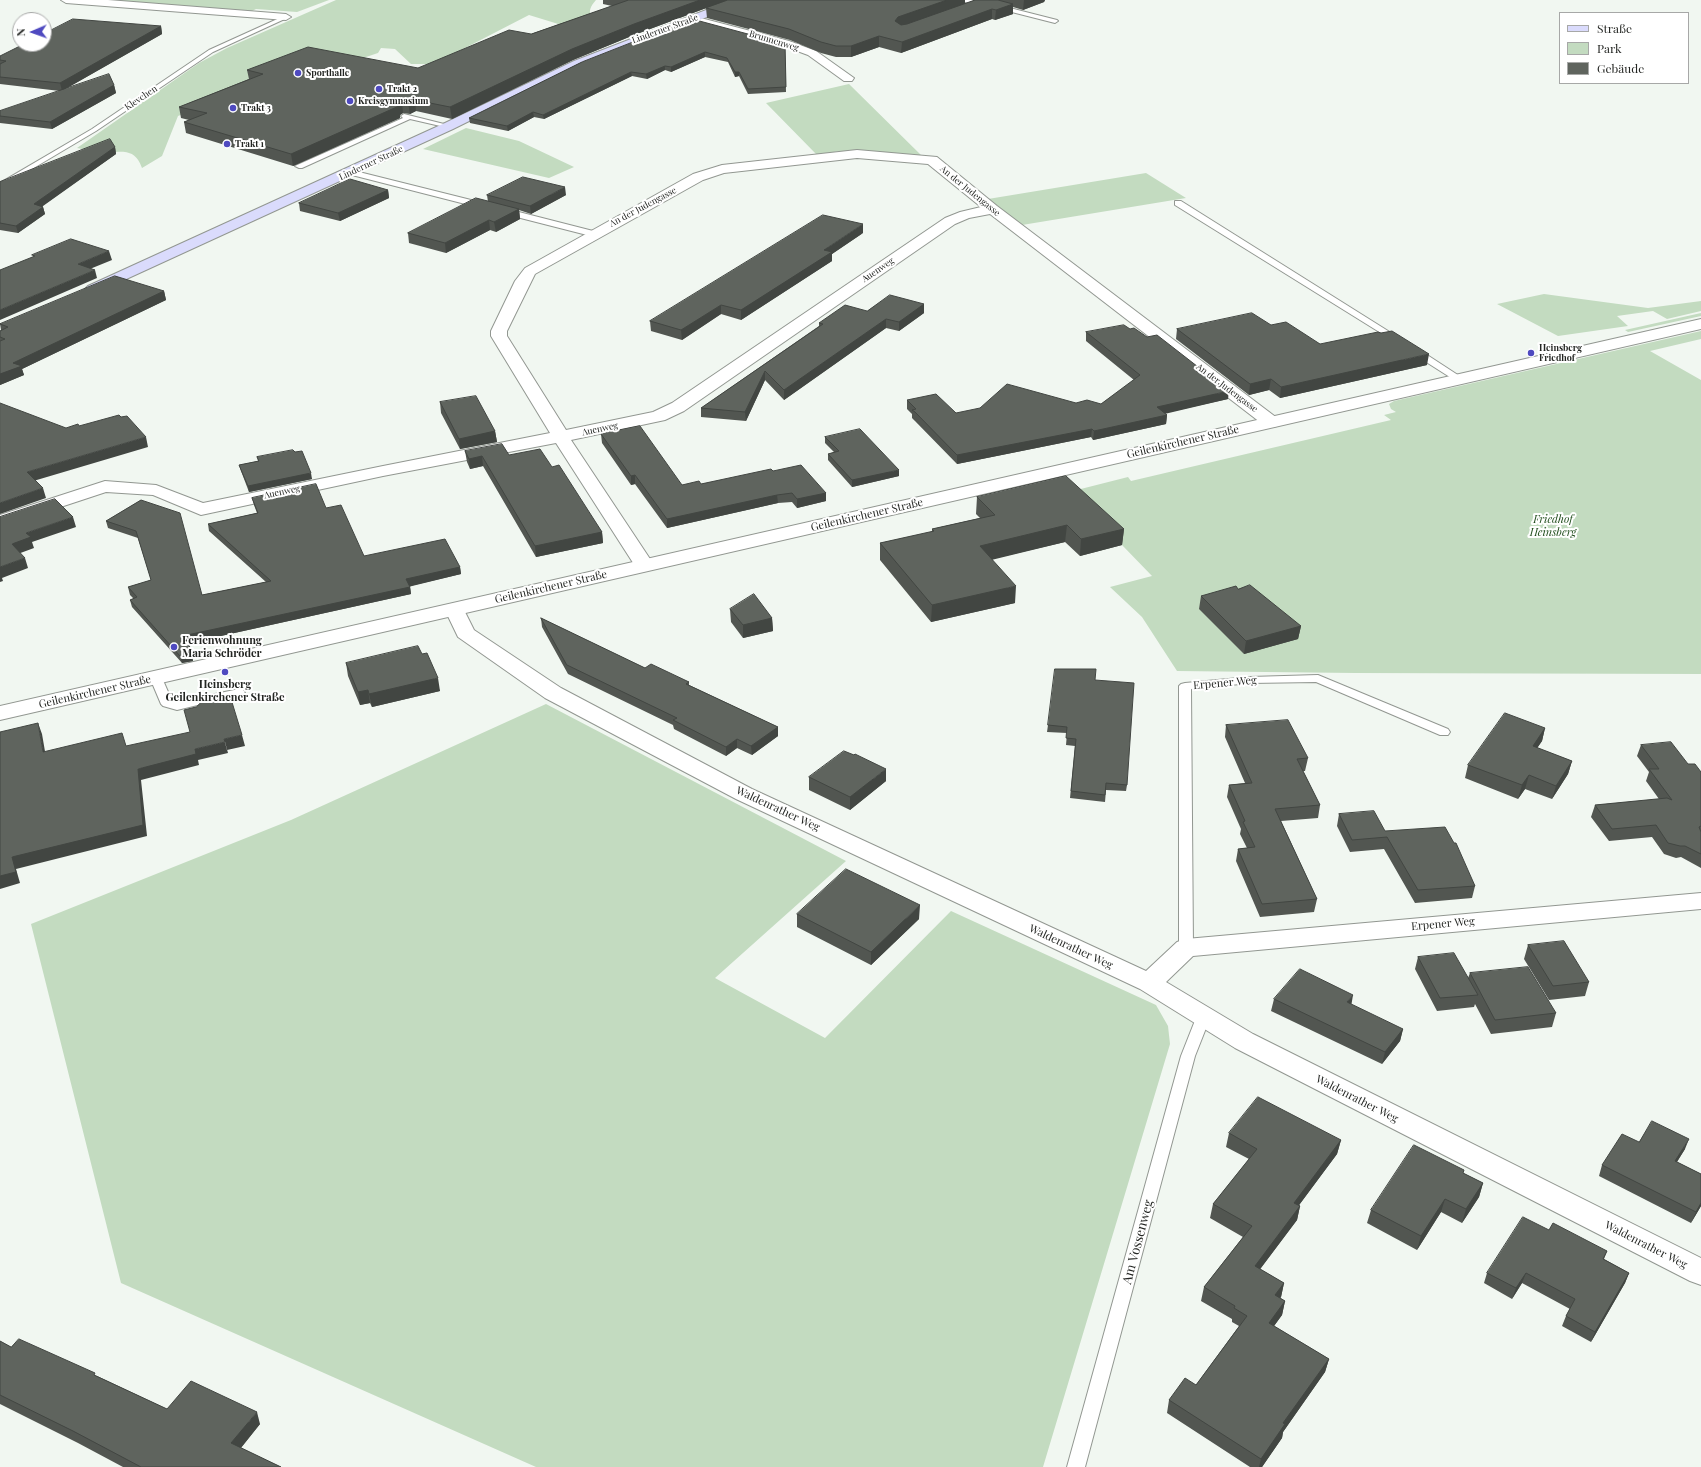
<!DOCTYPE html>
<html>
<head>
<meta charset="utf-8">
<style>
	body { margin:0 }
	#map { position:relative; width:1701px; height:1467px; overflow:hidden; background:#f1f7f1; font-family:"Playfair Display",serif }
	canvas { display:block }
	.legend { position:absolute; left:1559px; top:12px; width:130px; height:72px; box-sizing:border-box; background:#fff; border:1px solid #a7a8a7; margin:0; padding:5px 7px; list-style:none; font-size:12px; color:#242623 }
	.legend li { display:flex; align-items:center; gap:8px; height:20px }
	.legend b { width:20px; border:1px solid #a7a8a7 }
	.north { position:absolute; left:12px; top:12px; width:40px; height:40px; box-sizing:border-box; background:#fff; border:1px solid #a7a8a7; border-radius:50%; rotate:268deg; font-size:11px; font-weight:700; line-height:16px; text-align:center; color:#242623 }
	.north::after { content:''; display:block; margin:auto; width:14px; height:18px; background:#4f4ac0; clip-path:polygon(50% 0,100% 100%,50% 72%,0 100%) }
</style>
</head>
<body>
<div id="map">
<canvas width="1701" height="1467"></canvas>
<ul class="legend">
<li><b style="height:5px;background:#dadbfc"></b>Straße</li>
<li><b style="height:11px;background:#c3dbc0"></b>Park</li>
<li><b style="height:11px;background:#5f645e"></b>Gebäude</li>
</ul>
<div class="north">N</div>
</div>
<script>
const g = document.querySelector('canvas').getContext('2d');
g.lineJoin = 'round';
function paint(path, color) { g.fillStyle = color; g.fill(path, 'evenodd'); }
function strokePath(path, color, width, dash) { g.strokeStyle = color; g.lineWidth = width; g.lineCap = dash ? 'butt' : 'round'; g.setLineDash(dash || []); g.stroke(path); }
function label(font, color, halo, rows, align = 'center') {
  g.font = font + ' "Playfair Display",serif'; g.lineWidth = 4; g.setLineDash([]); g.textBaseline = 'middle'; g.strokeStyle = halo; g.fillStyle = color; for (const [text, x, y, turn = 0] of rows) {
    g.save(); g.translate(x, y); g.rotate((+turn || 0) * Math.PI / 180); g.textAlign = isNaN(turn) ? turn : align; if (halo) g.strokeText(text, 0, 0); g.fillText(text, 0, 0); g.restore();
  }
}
const green = new Path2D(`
	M94,0H329L297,12L256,9L250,12Z
	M336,0H596C590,7 588,11 592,19L581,31L529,15L434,64H411L395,49L381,48L378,53L363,58L258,85L178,116L162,156L142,168C134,145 118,154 99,152C92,152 84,149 77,148L199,63L227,48Z
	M849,84L923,157L855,151H840L817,155L766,103Z
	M466,128L519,141L574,167L549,178L423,149Z
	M1146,173L1186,198L1022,225L988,199Z
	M1544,294L1648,308L1701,301V311L1667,319L1653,311L1617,316L1628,326L1558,336L1497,304Z
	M1701,313V316L1628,332L1625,330Z
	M1701,331V339L1650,351L1701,380V674L1355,673L1177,671L1142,617L1110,587L1152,576L1122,545L1065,493L1128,477L1131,481L1391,420L1384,415L1396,412L1391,409L1389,404L1394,401Z
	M546,704L846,861L715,978L825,1038L951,911L1156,1005L1168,1026L1170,1044L1043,1467H536L121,1283L31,924L291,820Z`);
const service = new Path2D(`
	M998,5L1057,20L1058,21L1055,23L996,8L995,7Z
	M284,16L289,17L213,52L96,131L0,188V183L92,129L209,50Z
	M404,114L452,126L449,128L410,119L302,168H299L295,166L403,118L401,116Z
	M348,170H351L487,204L488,206L484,208H481L348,174Z
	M1175,201H1181L1404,341L1403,343H1397L1175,205Z
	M501,209H507L597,232L598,234L597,236H591L501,213Z
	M1415,348L1418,349L1464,379L1459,382L1456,381L1412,353L1411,351L1412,349Z
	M156,675L160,676L162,678L172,701L177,702L239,689L243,690L245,692L243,694L177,710L163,706L161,704L150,678L152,676Z
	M1318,675L1448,729L1450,732L1448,735H1440L1316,682L1250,683L1191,689L1193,948L1191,951L1186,953L1181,951L1179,948V686L1181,684L1185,683L1250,677Z
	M1203,1013L1208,1014L1210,1018L1195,1056L1085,1467H1067L1181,1056L1196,1018L1198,1014Z`);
const minor = new Path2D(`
	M61,0H108L286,14L291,17L286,20L66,3Z
	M963,0H982L986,3L985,5L960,13L956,12L955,10L956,8L969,3L964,2Z
	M693,16L789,41L816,51L854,78L852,81H844L808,55L781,45L689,21L688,19L689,17Z
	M857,150L937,157L997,206L1277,418L1280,422L1277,426L1271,427L1265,426L990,214L969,218L955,224L684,411L665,420L571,440L654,565L651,569L644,571L637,569L556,443L383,476L201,515L153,495L106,492L0,527V515L105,481L156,485L203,503L383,466L550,433L491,336V331L515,281L525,268L693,174L722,165ZM857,158L928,164L981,207L960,212L945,218L672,403L653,412L566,430L507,336V331L535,274L703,180L724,173Z
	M455,604L462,606L474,630L561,688L752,789L1146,971L1177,942L1186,939L1701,893V909L1193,956L1166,982L1253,1034L1701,1258V1285L1690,1281L1235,1048L1140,989L736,799L545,698L458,637L445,610L448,606Z`);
const tertiary = new Path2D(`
	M1701,319V329L0,720V706Z`);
const secondary = new Path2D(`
	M732,0H747L746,2L582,65L453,129L98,292L93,294L88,292L85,289L88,286L445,123L574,61Z`);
const wall = new Path2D(`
	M603,0H965V4L975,0H1045L1044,2L1023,10L1013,7V14L995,20L992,19L901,53L879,47L851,57H836L821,53L790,40L707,18L706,8L634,35L573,60L452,119L416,111L410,114L403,113L400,115V118L293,166L186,133L184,122L189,120L181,118L179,107L249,79L247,70L418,68L531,34L612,6L603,4Z
	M161,26L162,34L65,89L114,85L116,93L52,129L0,123V111L60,91L0,84V56Z
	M785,44L786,92L748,94L739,76L735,77L728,62L705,57L671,72L665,70L647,79L632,76L544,119L534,117L508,131L470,123L469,118L582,62Z
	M115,147L116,154L42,206L43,207L45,214L18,233L0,230V182Z
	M388,190L389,198L340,221L300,211L299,203Z
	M487,195H566L531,214L519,210L520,219L496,232L490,230L446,253L409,243L408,233L488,202Z
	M863,233L832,254V261L741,320L721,314L682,340L651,331L650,321Z
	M164,291L166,300L22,369L24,375L0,385V331L1,330L0,324Z
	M924,304V313L899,331L886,328L784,400L765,380L746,421L701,417V408L819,326V323L867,311Z
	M1271,325L1320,344L1427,365L1280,398L1269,390L1249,395L1176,339L1177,329Z
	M1086,332L1228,399L1165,413L1167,415L1166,424L1093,440L1091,437L957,464L915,421L912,418V414L907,409V400L956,413L1076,403L1101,404L1134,380L1086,341Z
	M440,402L495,431L497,442L460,449L441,413Z
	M601,434L682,485L701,484L773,471L826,493V501L797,508L792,502L778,503L667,528L635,484L631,485L602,443Z
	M825,437L899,476L852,487L828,460V454L834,452L825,443Z
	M465,451L509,455L552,467L602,532L603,543L536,557L483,466L470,469L467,462Z
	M295,452L312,479L249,492L241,471L239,465L258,461L257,457Z
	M977,497L1124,529L1122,545L1080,556L1065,542L992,559L1015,603L931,622L880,560V543L932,532V529L980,518L976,514Z
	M252,498L326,508L364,556L460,567L461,574L410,586L411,594L189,643L193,661L182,663L132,607L130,600L134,599L130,595L128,587L151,580L138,538L108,528L106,521L141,500L202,595L266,582L209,531L208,524L257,513L254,505Z
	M1238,589L1301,626L1298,639L1244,654L1199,609L1201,596Z
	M730,609L772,618L773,631L743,638L731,622Z
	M541,618L645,668L689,682V685L778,727V736L752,755L737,748L726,756L674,729L673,725L568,674L542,627Z
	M422,654L440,691L372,707L370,703L360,705L348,676L346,663Z
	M1095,680L1127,785L1126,791L1106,790L1105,802L1070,798L1075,746L1066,745L1067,733L1047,732L1048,725Z
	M1226,725L1308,758L1305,771H1303L1320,805L1318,818L1281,821L1317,899L1314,912L1260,917L1236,861L1238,849L1247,848L1240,834L1241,829L1227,797L1229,785L1245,783L1225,737Z
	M1545,728L1542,741L1537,748L1572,761L1568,774L1552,799L1525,789L1518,799L1465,778L1468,765Z
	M1641,745L1688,764L1701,772V868L1681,857L1676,858L1664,854L1652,837L1609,841L1591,817L1595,805L1659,799L1646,781L1649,772L1637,756Z
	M809,777L886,781L850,810L809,790Z
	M1339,814L1385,831L1454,843L1475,886L1472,898L1415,903L1384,849L1350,852L1337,826Z
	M797,914L919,919L871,965L797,927Z
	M1528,945L1589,982L1585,996L1549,1000L1524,959Z
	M1418,957L1468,978L1470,973L1556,1013L1552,1027L1491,1034L1475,1004L1474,1007L1437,1011L1415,969Z
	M1274,999L1403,1029L1400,1041L1382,1064L1271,1011Z
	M1229,1133L1341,1140L1337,1154L1299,1205L1300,1206L1297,1220L1260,1269L1284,1283L1281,1297L1280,1298L1285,1301L1282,1315L1274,1326L1329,1359L1325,1372L1283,1432L1282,1438L1262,1467H1250L1167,1413L1169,1400L1196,1385L1239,1326L1232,1322V1319L1201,1301L1204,1287L1243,1237L1210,1218L1213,1204L1249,1159L1226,1147Z
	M1639,1142L1685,1149L1677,1162L1701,1174V1206L1691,1223L1599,1176L1602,1165Z
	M1463,1173L1483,1183L1479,1197L1462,1223L1441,1212L1417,1250L1367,1223L1371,1210Z
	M1549,1230L1607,1251L1604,1259L1629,1273L1625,1283L1591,1342L1562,1326L1566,1316L1570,1309L1522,1283L1512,1299L1484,1283L1487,1273Z
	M0,1341L11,1347L97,1376L167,1409L260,1424L241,1448L281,1467H123L78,1443L0,1404Z`);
const shadedWall = new Path2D(`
	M700,0H728L634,35L573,60L452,119L450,107L572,49L634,24Z
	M947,0H965V4L895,31V21L898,17Z
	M1024,0H1045L1044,2L1023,10Z
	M1013,4V14L995,20L996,10Z
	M992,9V19L901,53L902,42Z
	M161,26L162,34L62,91L60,83Z
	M879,36V47L851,57V46Z
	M705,52V57L671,72V67Z
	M665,66V70L647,79L646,74Z
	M631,72L632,76L544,119L543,115Z
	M735,72H739V76L735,77Z
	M114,85L116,93L52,129L50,122Z
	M415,100L416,111L410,114L408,103Z
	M402,102L403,113L400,115V118L293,166L291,154L398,105Z
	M533,112L534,117L508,131L507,126Z
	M115,147L116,154L36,211L34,204Z
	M565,187L566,195L531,214L530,206Z
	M388,190L389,198L340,221L338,213Z
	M43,207L45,214L18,233L16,226Z
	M519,209L520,219L496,232L494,222Z
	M489,220L490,230L446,253L445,243Z
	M863,224V233L832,254V261L741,320V310L824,250Z
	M109,251L112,260L80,273L78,264Z
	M95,270L97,278L0,320V310Z
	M164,291L166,300L22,369L24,375L0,385V374L13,363Z
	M924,304V313L899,331V322Z
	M721,305V314L682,340L681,330Z
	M886,319V328L784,400V390Z
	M1429,354L1427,365L1280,398L1281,387Z
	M765,371V380L746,421L745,412Z
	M1271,379L1269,390L1249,395L1250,384Z
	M1229,391L1228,399L1156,416L1157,407Z
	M1167,415L1166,424L1093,440L1094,431Z
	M1092,429L1091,437L957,464V455Z
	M495,431L497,442L460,449L459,439Z
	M146,437L148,447L30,482L27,472Z
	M482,456L483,466L470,469L469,459Z
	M899,470V476L852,487V480Z
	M311,473L312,479L249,492L248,486Z
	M635,475V484L631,485V476Z
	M43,488L46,498L0,514V503Z
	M826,493V501L797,508V499Z
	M777,495L778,503L667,528V519Z
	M73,517L76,527L32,542L34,548L15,555L12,544L26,533Z
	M1067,525L1065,542L979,563L980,546Z
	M1124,529L1122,545L1080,556L1081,539Z
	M602,532L603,543L536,557L535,546Z
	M25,558L28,568L2,578L3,581L0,582V567Z
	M460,567L461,574L408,587L406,579Z
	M1016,586L1015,603L931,622L932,605Z
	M410,587L411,594L189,643L193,661L182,663L180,656L187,635Z
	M772,618L773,631L743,638V625Z
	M1301,626L1298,639L1244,654L1246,641Z
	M438,678L440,691L372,707L369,694Z
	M368,690L370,703L360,705L358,692Z
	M38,723L42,734L47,763L43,752Z
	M778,727V736L752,755L751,746Z
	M1545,728L1542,741L1529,760L1533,746Z
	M242,735L245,746L227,750L224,739Z
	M737,739V748L726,756V747Z
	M225,742L228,753L198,760L199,765L141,780L147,836L16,869L20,883L0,889V876L12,857L138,769L195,749Z
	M1572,761L1568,774L1552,799L1556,786Z
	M886,769V781L850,810V797Z
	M1529,775L1525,789L1518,799L1522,785Z
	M920,905L919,919L871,965V952Z
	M1353,995L1351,1007L1347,1002Z
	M1403,1029L1400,1041L1382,1064L1385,1052Z
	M1689,1139L1685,1149L1671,1171L1675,1161Z
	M1341,1140L1337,1154L1291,1216L1294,1203Z
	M1483,1183L1479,1197L1462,1223L1466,1209Z
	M1445,1199L1441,1212L1417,1250L1421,1236Z
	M1701,1203V1206L1691,1223L1696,1212Z
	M1300,1206L1297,1220L1252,1280L1255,1266Z
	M1526,1273L1522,1283L1512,1299L1516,1288Z
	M1629,1273L1625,1283L1591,1342L1595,1332Z
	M1284,1283L1281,1297L1272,1309L1275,1295Z
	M1285,1301L1282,1315L1266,1337L1269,1323Z
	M1329,1359L1325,1372L1283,1432L1282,1438L1262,1467H1259L1261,1459L1283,1423Z
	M257,1412L260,1424L235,1455L231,1443Z`);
const building = new Path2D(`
	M629,0H700L634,24L572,49L450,107L415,100L408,103L402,102L398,105L399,106L291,154L184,122L207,113L179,107L263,74L247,70L308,47L418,68L509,30L531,34Z
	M728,0H947L898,17L895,21L901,25L907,24L975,0H998L1013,4L996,10L992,9L902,42L879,36L851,46H836L821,42L789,29L706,8Z
	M73,19L161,26L60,83L0,77V64L6,61L0,60V56L24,44H44V34Z
	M692,19L785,44L786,87L748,89L739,72H735L727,58L705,52L671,67L665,66L646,74L631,72L543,115L533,112L507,126L469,118L582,62Z
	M109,74L114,85L50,122L0,116V111Z
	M110,139L115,147L34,204L43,207L16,226L0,223V182Z
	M523,177L565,187L530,206L487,195Z
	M350,179L388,190L338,213L299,203Z
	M476,198L519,209L494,222L489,220L445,243L408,233Z
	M823,215L863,224L824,250L832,252L741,310L721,305L681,330L650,321Z
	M71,239L109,251L78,264L95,270L0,310V270L35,256L32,255Z
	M115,276L164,291L13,363L22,366L0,374V341L5,339L0,337V331L8,327L0,324Z
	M890,295L924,304L899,322L886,319L784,390L765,371L745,412L701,408L823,324L819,323L845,305L867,311Z
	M1252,313L1271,325L1286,322L1320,344L1378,332L1381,333L1392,331L1429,354L1281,387L1271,379L1250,384L1177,329Z
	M1124,325L1130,329L1134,328L1147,337L1157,335L1229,391L1157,407L1167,415L1094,431L1092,429L957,455L915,412L912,410L916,409L907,400L936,394L956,413L980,408L1007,384L1076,403L1087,400L1101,404L1140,375L1086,332Z
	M476,396L495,431L459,439L440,402Z
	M0,403L66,428L78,424L79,426L119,415L121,417L127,416L146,437L27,472L43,488L0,503Z
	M640,426L682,485L699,481L701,484L771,469L773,471L801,465L826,493L797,499L792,493L777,495L667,519L635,475L631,476L601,434Z
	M860,429L899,470L852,480L828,454L839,451L825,437Z
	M502,444L509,455L540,449L552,467L559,465L602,532L535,546L482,456L469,459L465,451Z
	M293,450L295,452L302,451L311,473L248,486L239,465L259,461L257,457Z
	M1066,476L1124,529L1081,539L1067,525L980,546L1016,586L932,605L880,543L934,531L932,529L995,515L977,497Z
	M316,484L326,508L341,505L364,556L445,539L460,567L406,579L410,587L187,635L191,653L180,656L130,600L137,597L128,587L151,580L136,531L106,521L141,500L180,513L202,595L271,581L208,524L258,513L252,498Z
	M55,499L73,517L26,533L31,537L12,544L25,558L0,567V517Z
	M1250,585L1301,626L1246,641L1201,596L1236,586L1238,589Z
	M754,594L772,618L743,625L730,609Z
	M541,618L645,668L651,664L689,682L686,684L778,727L751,746L737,739L726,747L673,720L677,718L567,665Z
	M418,646L422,654L427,653L438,678L369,694L368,690L358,692L346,663Z
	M1055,669H1096L1095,680L1134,683L1127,785L1106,783L1105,795L1071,791L1076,739L1066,738L1067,727L1048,725Z
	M206,698L220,702L231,699L242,735L224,739L225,742L195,749L196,754L138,769L143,825L12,857L16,872L0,876V732L38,723L43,752L122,733L126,746L190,732L184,710L196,707Z
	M1505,713L1545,728L1533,746L1572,761L1556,786L1529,775L1522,785L1468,765Z
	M1288,720L1308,758L1297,759L1320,805L1275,809L1317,899L1262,904L1238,849L1255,847L1243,822L1245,821L1229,785L1252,783L1226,725Z
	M1671,742L1688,764H1695L1701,772V826L1699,827L1701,832V854L1685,846H1680L1668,843L1656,825L1612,829L1595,805L1667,798L1672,800L1649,769H1659L1641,745Z
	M844,751L854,755L855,754L886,769L850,797L809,777Z
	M1374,811L1385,831L1445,827L1454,843H1456L1475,886L1418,890L1387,837L1352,840L1339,814Z
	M846,869L920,905L871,952L797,914Z
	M1564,941L1589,982L1553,986L1528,945Z
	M1454,953L1478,995L1440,998L1418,957Z
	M1528,967L1556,1013L1495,1020L1470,973Z
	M1300,969L1353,995L1347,1002L1403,1029L1385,1052L1274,999Z
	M1258,1097L1341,1140L1294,1203L1300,1206L1255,1266L1284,1283L1275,1295L1285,1301L1269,1323L1329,1359L1283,1423L1285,1424L1261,1459L1169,1400L1185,1378L1196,1385L1247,1316L1234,1308L1235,1306L1204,1287L1252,1226L1213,1204L1257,1149L1229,1133Z
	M1652,1121L1689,1139L1675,1161L1701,1174V1203L1696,1212L1602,1165L1622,1134L1639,1142Z
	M1414,1145L1464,1170L1463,1173L1483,1183L1466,1209L1445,1199L1421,1236L1371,1210Z
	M1523,1217L1549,1230L1553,1223L1607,1251L1603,1259L1629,1273L1595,1332L1566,1316L1575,1299L1526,1273L1516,1288L1487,1273Z
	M19,1339L95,1373L94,1375L167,1409L191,1381L257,1412L231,1443L281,1467H141L73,1431L0,1395V1341L11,1347Z`);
const markers = [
	[298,73,4,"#4f4ac0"],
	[379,89,4,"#4f4ac0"],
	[350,101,4,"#4f4ac0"],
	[233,108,4,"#4f4ac0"],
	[227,144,4,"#4f4ac0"],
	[1531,353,4,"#4f4ac0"],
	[174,647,4,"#4f4ac0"],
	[225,672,4,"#4f4ac0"]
];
const farStreetnames = [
	["Linderner Straße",665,29,-20],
	["Brunnenweg",774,41,17],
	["Klevchen",141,98,-34],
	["Linderner Straße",371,163,-25],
	["An der Judengasse",970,191,39],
	["An der Judengasse",643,207,-28],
	["Auenweg",878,270,-34],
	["An der Judengasse",1227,388,37],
	["Auenweg",600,429,-12],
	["Auenweg",282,492,-12]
];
const farPoinames = [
	["Sporthalle",306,73],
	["Trakt 2",387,89],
	["Kreisgymnasium",358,101],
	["Trakt 3",241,108],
	["Trakt 1",235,144],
	["Heinsberg",1539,348],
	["Friedhof",1539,358]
];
const streetNames = [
	["Geilenkirchener Straße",1183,442,-13],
	["Geilenkirchener Straße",867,515,-13],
	["Geilenkirchener Straße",551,587,-13],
	["Erpener Weg",1225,683,-5],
	["Geilenkirchener Straße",95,692,-13],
	["Waldenrather Weg",778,809,25],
	["Erpener Weg",1443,924,-5],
	["Waldenrather Weg",1071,947,25],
	["Waldenrather Weg",1357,1099,27],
	["Waldenrather Weg",1646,1245,27]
];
const parkNames = [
	["Friedhof",1553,520],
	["Heinsberg",1553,533]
];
const poiNames = [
	["Ferienwohnung",182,641],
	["Maria Schröder",182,654],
	["Heinsberg",225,685,"center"],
	["Geilenkirchener Straße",225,698,"center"]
];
const nearStreetnames = [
	["Am Vossenweg",1138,1242,-75]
];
paint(green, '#c3dbc0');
strokePath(service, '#929791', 2);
strokePath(minor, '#929791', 2);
strokePath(tertiary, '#929791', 2);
strokePath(secondary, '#929791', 2);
paint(service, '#fff');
paint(minor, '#fff');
paint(tertiary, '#fff');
paint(secondary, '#dadbfc');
paint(wall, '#525651');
paint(shadedWall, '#424642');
paint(building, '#5f645e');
strokePath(building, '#424642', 1);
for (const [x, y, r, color] of markers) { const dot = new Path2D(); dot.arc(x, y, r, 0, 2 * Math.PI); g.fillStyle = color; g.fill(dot); strokePath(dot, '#fff', 1.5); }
label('9px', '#242623', '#fff', farStreetnames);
label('bold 9px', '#242623', '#fff', farPoinames, 'left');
label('11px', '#242623', '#fff', streetNames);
label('italic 11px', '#204d1c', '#fff', parkNames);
label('bold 11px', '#242623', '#fff', poiNames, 'left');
label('13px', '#242623', '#fff', nearStreetnames);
</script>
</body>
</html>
